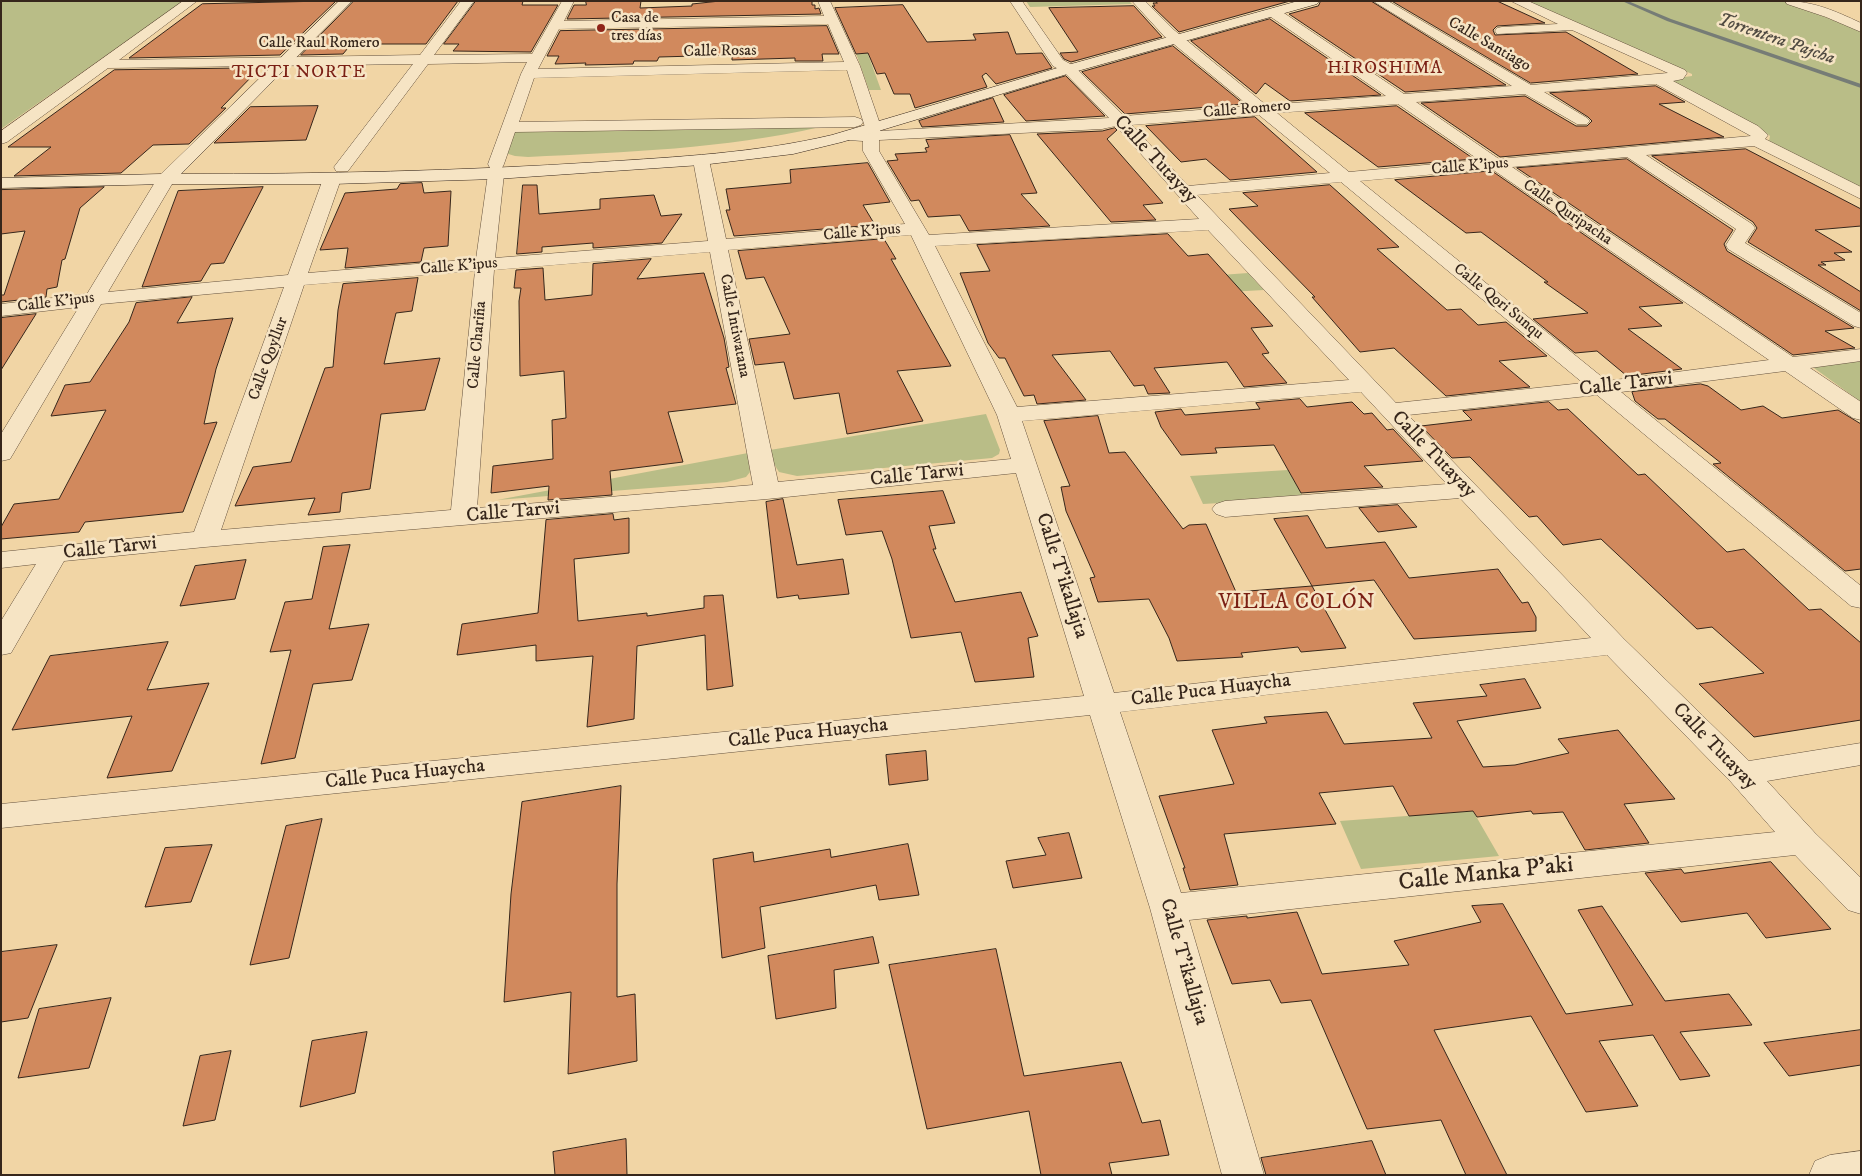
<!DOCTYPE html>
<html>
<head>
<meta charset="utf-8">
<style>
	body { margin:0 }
	#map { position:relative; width:1862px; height:1176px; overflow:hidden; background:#f1d5a5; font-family:"IM FELL DW Pica",serif }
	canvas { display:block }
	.frame { position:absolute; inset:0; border:2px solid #36261b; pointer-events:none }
</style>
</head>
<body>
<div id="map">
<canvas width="1862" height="1176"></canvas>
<div class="frame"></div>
</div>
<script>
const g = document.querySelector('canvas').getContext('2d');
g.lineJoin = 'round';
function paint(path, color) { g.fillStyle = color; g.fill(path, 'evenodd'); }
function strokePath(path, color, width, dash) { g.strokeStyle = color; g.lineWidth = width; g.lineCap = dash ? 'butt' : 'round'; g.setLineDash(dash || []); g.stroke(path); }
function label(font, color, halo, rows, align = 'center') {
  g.font = font + ' "IM FELL DW Pica",serif'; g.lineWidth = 5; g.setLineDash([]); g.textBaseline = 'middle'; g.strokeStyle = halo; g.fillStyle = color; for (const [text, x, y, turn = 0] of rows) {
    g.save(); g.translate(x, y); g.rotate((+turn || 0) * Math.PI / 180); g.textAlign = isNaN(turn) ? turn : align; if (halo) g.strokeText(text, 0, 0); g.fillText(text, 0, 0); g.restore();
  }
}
const green = new Path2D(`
	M1,1H184L1,129Z
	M1026,1H1129L1132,4L1030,7Z
	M1522,1H1784L1861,31V190L1769,141L1770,136L1765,132L1669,82L1670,79L1692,76V74Z
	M853,13L881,90H869L842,14Z
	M820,127C724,149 626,152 528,157L515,156L505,153L514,132L517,131Z
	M1248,273L1264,290L1192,294L1180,278Z
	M1861,358V402L1814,368V366Z
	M986,414L1000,450L999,454L992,458L797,476L779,472L774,464L770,450Z
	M748,453L750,472L746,477L727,482L497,500Z
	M1288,470L1304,498L1203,504L1190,476Z
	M1473,811L1499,856L1361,869L1340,821Z`);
const stream = new Path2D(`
	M1622,1H1628L1671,19L1861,84V88L1667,21Z`);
const building = new Path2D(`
	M326,1H336L280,55L129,58L202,4Z
	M354,1H458L426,44H370L368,48H348L343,54L301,55Z
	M476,1H523L522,5H558L531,52L453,51L459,44H444Z
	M586,1H641L640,8L692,6V4L720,1H812V5H815V9L819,8L821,14L567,19L574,5H586Z
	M1155,1H1290L1179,32L1152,6H1155L1153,3H1157Z
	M1321,1H1371L1506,85L1405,92L1289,14L1318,6Z
	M1392,1H1497L1545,23L1497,26L1493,30L1495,35L1566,32L1638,74L1531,83Z
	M903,5L927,42L976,40L973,34L1008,32L1016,54L1042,53L1052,68L996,84L986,73L982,76L987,87L915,108L910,94H894L885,73L877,74L868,53L856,54L835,8Z
	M1134,6L1162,37L1071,62L1064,59L1060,53L1078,52L1049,8Z
	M1270,19L1381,95L1290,101L1265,83L1256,94L1191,41Z
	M827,26L839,54H822L823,61H795V58L732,60V55L659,57L657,61H634L633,64L585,65L586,63L555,64L559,56H547L560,31Z
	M1173,46L1244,104L1125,114L1082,72Z
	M260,68L221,108H226L189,144L153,145L121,173L14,176L51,147H8L114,70Z
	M1066,76L1105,116L1026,121L1004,95Z
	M1656,86L1685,102L1659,104L1724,137L1500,157L1421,103L1525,96L1576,126H1587L1592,121L1588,117L1550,93Z
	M993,98L1004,122L922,127L919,121Z
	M318,106L306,140L214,143L250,107Z
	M1397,106L1474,159L1378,167L1305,113Z
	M1255,117L1317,172L1230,180L1206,159L1181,162L1146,126Z
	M1115,128L1117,130L1107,139L1163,203L1143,205L1156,220L1111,222L1037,134L1102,131Z
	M1010,135L1037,193L1021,194L1050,226L969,231L960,215L928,217L919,200L911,201L887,161L898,160L895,154L927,152L925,148L929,147L926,140Z
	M1746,149L1861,209V226L1815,230L1852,252L1834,253L1845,260L1821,262L1826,265H1818L1861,292V311L1748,242L1757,228L1753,222L1652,156Z
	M1627,159L1733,230L1724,244L1727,251L1854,328L1825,331L1855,348L1793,355L1517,168Z
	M868,163L890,202L863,205L875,225L734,236L726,210H730L726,189L791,183L790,170Z
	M1492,171L1683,303L1639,307L1662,326L1628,329L1682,369L1627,376L1597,351L1575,353L1533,319L1588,313L1544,282H1548L1481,232L1466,233L1395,180Z
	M422,183L424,193L451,191L448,246L424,248L421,262L345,268L348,248L320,250L345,193L397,189L400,184Z
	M523,185H537L539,214L600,209V199L654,195L661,216L682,214L662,243L593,248V243L542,247V252L517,254Z
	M1330,185L1399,247L1377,249L1447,310L1461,309L1478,325L1506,322L1547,356L1499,361L1530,387L1446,396L1394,348L1360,352L1312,297H1315L1229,209L1258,206L1243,193Z
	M104,187L80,208L65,259L62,260L57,287L47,289L46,297L1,302V295H4L25,231L1,234V190Z
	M263,187L224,263L211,264L201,281L142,287L178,191Z
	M1168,234L1188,256L1208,254L1273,326L1251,328L1269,353L1262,354L1287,383L1244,387L1227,362L1154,368L1170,393L1148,394L1144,385L1134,386L1110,351L1052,355L1086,400L1037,404L1034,395L1024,396L1005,358H999L988,343L960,273L990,271L977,245Z
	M884,239L896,259H891L951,366L897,371L923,421L847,434L839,393L794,399L784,362L755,365L749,339L790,334L764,277L746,279L738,251Z
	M651,259L637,279L704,273L724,338L729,367L726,368L736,404L668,412L683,462L610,471L612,495L548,500L549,486L491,493L493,466L553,459L552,420L566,418L564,371L520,376L519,301L521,288H514L516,270L543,268L545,300L592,295L593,264Z
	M418,278L412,311L396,313L384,364L440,358L425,410L381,414L370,489L342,493L340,512L308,515L315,498L235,506L253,467L291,462L325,368L333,367L338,310L343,284Z
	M192,297L177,323L233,318L216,369L204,424L217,422L183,512L85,522L79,532L1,539V527L14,504L59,499L106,410L51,416L65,385L90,382L129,322L136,303Z
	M36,314L1,370V318Z
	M1701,384L1708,386L1741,410L1763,406L1782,418L1838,410L1861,424V569L1845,571L1713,464L1721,463L1665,419H1658L1635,401L1632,392Z
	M1300,399L1307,407L1352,402L1364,414L1372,413L1387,430L1393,429L1423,461L1364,466L1383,487L1301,493L1274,445L1215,448L1217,453L1181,455L1161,427L1155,412L1181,409L1185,415L1260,409L1256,403Z
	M1549,402L1558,410L1568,409L1638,475L1645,474L1727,552L1744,549L1809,610L1821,609L1861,643V720L1754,737L1699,684L1764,673L1712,627L1697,629L1601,539L1563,545L1537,516L1529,517L1470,457L1452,458L1421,426L1472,420L1463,411Z
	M1098,416L1109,453L1125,452L1183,529L1189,525L1206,524L1236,592L1312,586L1346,648L1301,652L1298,647L1241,653L1243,657L1177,661L1169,638L1149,599L1098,602L1090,578L1095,577L1066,511L1061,487L1070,486L1044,421Z
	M943,491L955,523L929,526L936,549H933L955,602L1021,592L1038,636L1028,638L1034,677L975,682L961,632L911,638L892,559L882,531L846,535L838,500Z
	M783,499L797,565L843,559L849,594L799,599L798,595L777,598L766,502Z
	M1398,505L1417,527L1378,532L1359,508Z
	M613,514L614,520L629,518V553L574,559L578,621L647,613V616L704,608V596L723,595L733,686L707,690L705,635L637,646L634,719L587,727L593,656L536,661V645L457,655L462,624L538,613L546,520Z
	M1308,516L1326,548L1385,542L1409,578L1498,569L1522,603L1528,602L1536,617V631L1414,639L1374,580L1312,586L1274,519Z
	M350,545L329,629L369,624L352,680L313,684L295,758L261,764L291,650L270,652L285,602L312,599L323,547Z
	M246,560L235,599L180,606L195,566Z
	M168,642L147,690L209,683L172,771L107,778L132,716L12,730L50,656Z
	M1525,679L1541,708L1457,721L1483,767L1515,765L1569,753L1558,739L1618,730L1675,799L1624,804L1649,843L1585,850L1563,812L1533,814L1531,811L1477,817L1473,811L1409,816L1393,786L1319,793L1336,824L1224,834L1238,885L1190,890L1183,868H1185L1159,796L1234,784L1212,730L1267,723L1264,717L1327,712L1344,744L1432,738L1413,703L1487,696L1480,685Z
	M926,751L928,780L889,785L886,755Z
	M621,786L617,884V997L635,994L637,1061L568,1074L571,992L504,1002L511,894L522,802Z
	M322,819L289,958L250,965L286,826Z
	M1069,833L1082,878L1013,888L1006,861L1046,855L1038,838Z
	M908,844L919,895L879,900L876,885L760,907L765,948L722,958L713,859L753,852L754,862L830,849L831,857Z
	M212,845L191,902L145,907L165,848Z
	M1771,862L1831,929L1766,938L1747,913L1681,922L1645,873L1681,869L1684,873Z
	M1503,904L1566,1014L1633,1005L1578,910L1602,906L1665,1001L1729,994L1752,1025L1680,1032L1710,1076L1680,1080L1653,1035L1599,1041L1638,1106L1586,1112L1531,1016L1434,1030L1507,1175H1466L1441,1120L1367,1129L1311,1000L1281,1003L1270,980L1232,984L1207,920L1247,916V918L1297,912L1322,974L1409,965L1394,941L1481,922L1472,906Z
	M873,937L879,963L834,970L836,1008L776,1019L768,956Z
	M57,945L28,1018L1,1022V952Z
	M996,949L1024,1076L1121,1062L1142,1123L1160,1120L1169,1155L1109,1163L1112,1175H1041L1029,1111L927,1129L889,965Z
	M111,998L89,1068L18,1078L39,1009Z
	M1861,1030V1065L1789,1076L1764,1043Z
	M367,1032L355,1093L300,1107L312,1041Z
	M231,1051L215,1120L183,1126L200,1056Z
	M626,1139L627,1175H555L553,1152Z
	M1372,1141L1386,1175H1266L1261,1158Z`);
const street = new Path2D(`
	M183,1H197L119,60L420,55L461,1H474L434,55L532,54L562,1H574L564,21L824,16L818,1H830L860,66L881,127L880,131L1109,118L1064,72L1053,66L1010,1H1022L1063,60L1074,66L1124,116L1249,106L1164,36L1132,1H1145L1174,30L1266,105L1386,96L1268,15L1267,12L1273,8L1278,9L1404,94L1512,86L1373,1H1388L1531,85L1668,73L1572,30L1497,34L1495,31L1497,28L1502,27L1558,24L1511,1H1528L1685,70L1687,73L1683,79L1673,81L1758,126L1768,135L1765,139L1861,187V199L1754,146L1646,155L1752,224L1755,228L1745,243L1861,313V328L1854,326L1728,249L1726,245L1736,229L1627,157L1512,167L1793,357L1861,349V361L1810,368L1861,402V420L1853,418L1785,371L1621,392L1861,586V608L1851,606L1597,395L1408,415L1624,639L1749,761L1861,743V765L1767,781L1815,833L1861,878V914L1848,910L1795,855L1189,920L1264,1175H1222L1150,908L1090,715L1,828V804L1084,696L1016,473L767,499L205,547L64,561L11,653L1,655V621L36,564L1,568V552L194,532L284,287L101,304L13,454L10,459L1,461V434L79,307L1,316V304L87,294L157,179L160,175H172L175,179L108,292L288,275L323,179L326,175H338L341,179L308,273L476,259L488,174L490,170L496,169L490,168L488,164L521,74L527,62L428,64L348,171H336L334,167L413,64L108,68L7,142L1,144V131ZM828,24L844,62L538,69L559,29ZM847,70L865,127L864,132L848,134L846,137L848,140L863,141V151L905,224L726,239L709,160L707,156H695L693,160L708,241L495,258L504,174L502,170L496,169L502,168L504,164L515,132L855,127L861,125L863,122L861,119L855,117L519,122L534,78ZM1656,84L1751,136L1499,159L1416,102L1525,94L1577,124H1587L1590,121L1587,118L1544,92ZM1398,104L1479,160L1349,172L1277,113ZM1259,115L1330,173L1188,186L1132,125ZM1116,126L1199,219L929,235L879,151V140L1102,129ZM1492,169L1769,360L1607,381L1360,181ZM1341,182L1583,383L1396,403L1197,195ZM1208,230L1349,380L1017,407L935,246ZM911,235L997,415L1011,459L778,482L728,250ZM710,252L753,485L477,508L494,270ZM475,271L451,510L221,530L304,285ZM1361,392L1447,484L1225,501L1216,504L1212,509L1216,514L1225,517L1460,498L1591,638L1114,693L1022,421ZM1607,655L1731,782L1775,832L1181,893L1120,712Z
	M1785,1C1814,1 1835,11 1861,23V32L1826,17L1787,4Z
	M1861,1151V1175H1809L1815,1161L1830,1155Z`);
const secondary = new Path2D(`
	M339,1H352L181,174C321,174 460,171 600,162C677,157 756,153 832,135L1064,66L1298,1H1319L1317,4L1074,72L842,142L793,154L701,165L496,179L332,184H166L1,188V178L161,174Z`);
const markers = [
	[601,28,5,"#8f2418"]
];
const farPoinames = [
	["Casa de",611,19],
	["tres días",611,37]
];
const farStreetnames = [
	["Calle Raul Romero",319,44],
	["Calle Santiago",1489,45,30],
	["Calle Rosas",720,52,-1],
	["Calle Romero",1247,110,-5],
	["Calle K'ipus",1470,167,-5],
	["Calle Quripacha",1567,213,34],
	["Calle K'ipus",862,233,-5],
	["Calle K'ipus",459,267,-5],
	["Calle Qori Sunqu",1498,302,39],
	["Calle K'ipus",56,303,-7],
	["Calle Intiwatana",734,326,79],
	["Calle Chariña",478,345,-85],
	["Calle Qoyllur",269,359,-70]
];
const farWaternames = [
	["Torrentera Pajcha",1776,40,19]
];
const farNeighbourhoodnames = [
	["HIROSHIMA",1385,69],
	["TICTI NORTE",299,73]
];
const streetNames = [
	["Calle Tutayay",1155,160,47],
	["Calle Tarwi",1626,385,-7],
	["Calle Tutayay",1433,455,46],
	["Calle Tarwi",917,476,-6],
	["Calle Tarwi",513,513,-5],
	["Calle Tarwi",110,549,-6],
	["Calle T'ikallajta",1061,576,72],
	["Calle Puca Huaycha",1211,691,-7],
	["Calle Puca Huaycha",808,734,-6],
	["Calle Tutayay",1714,747,46],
	["Calle Puca Huaycha",405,775,-6],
	["Calle T'ikallajta",1183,962,74]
];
const neighbourhoodNames = [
	["VILLA COLÓN",1297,604]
];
const nearStreetnames = [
	["Calle Manka P'aki",1486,875,-6]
];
paint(green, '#b9bd87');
paint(stream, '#767c76');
paint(building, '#d1895d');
strokePath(building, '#36261b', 1);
strokePath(street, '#65523e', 1);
strokePath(secondary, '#36261b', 1);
paint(street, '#f6e4c4');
paint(secondary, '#f6e4c4');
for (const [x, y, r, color] of markers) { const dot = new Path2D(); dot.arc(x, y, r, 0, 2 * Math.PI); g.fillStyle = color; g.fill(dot); strokePath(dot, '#f6e4c4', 2); }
label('16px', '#36261b', '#f6e4c4', farPoinames, 'left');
label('16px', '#36261b', '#f6e4c4', farStreetnames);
label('italic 18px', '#504a41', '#f6e4c4', farWaternames);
g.letterSpacing = '1px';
label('18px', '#7a1f14', '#f6e4c4', farNeighbourhoodnames);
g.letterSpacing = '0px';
label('20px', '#36261b', '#f6e4c4', streetNames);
g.letterSpacing = '1px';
label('21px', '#7a1f14', '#f6e4c4', neighbourhoodNames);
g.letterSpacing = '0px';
label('24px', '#36261b', '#f6e4c4', nearStreetnames);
</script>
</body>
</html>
